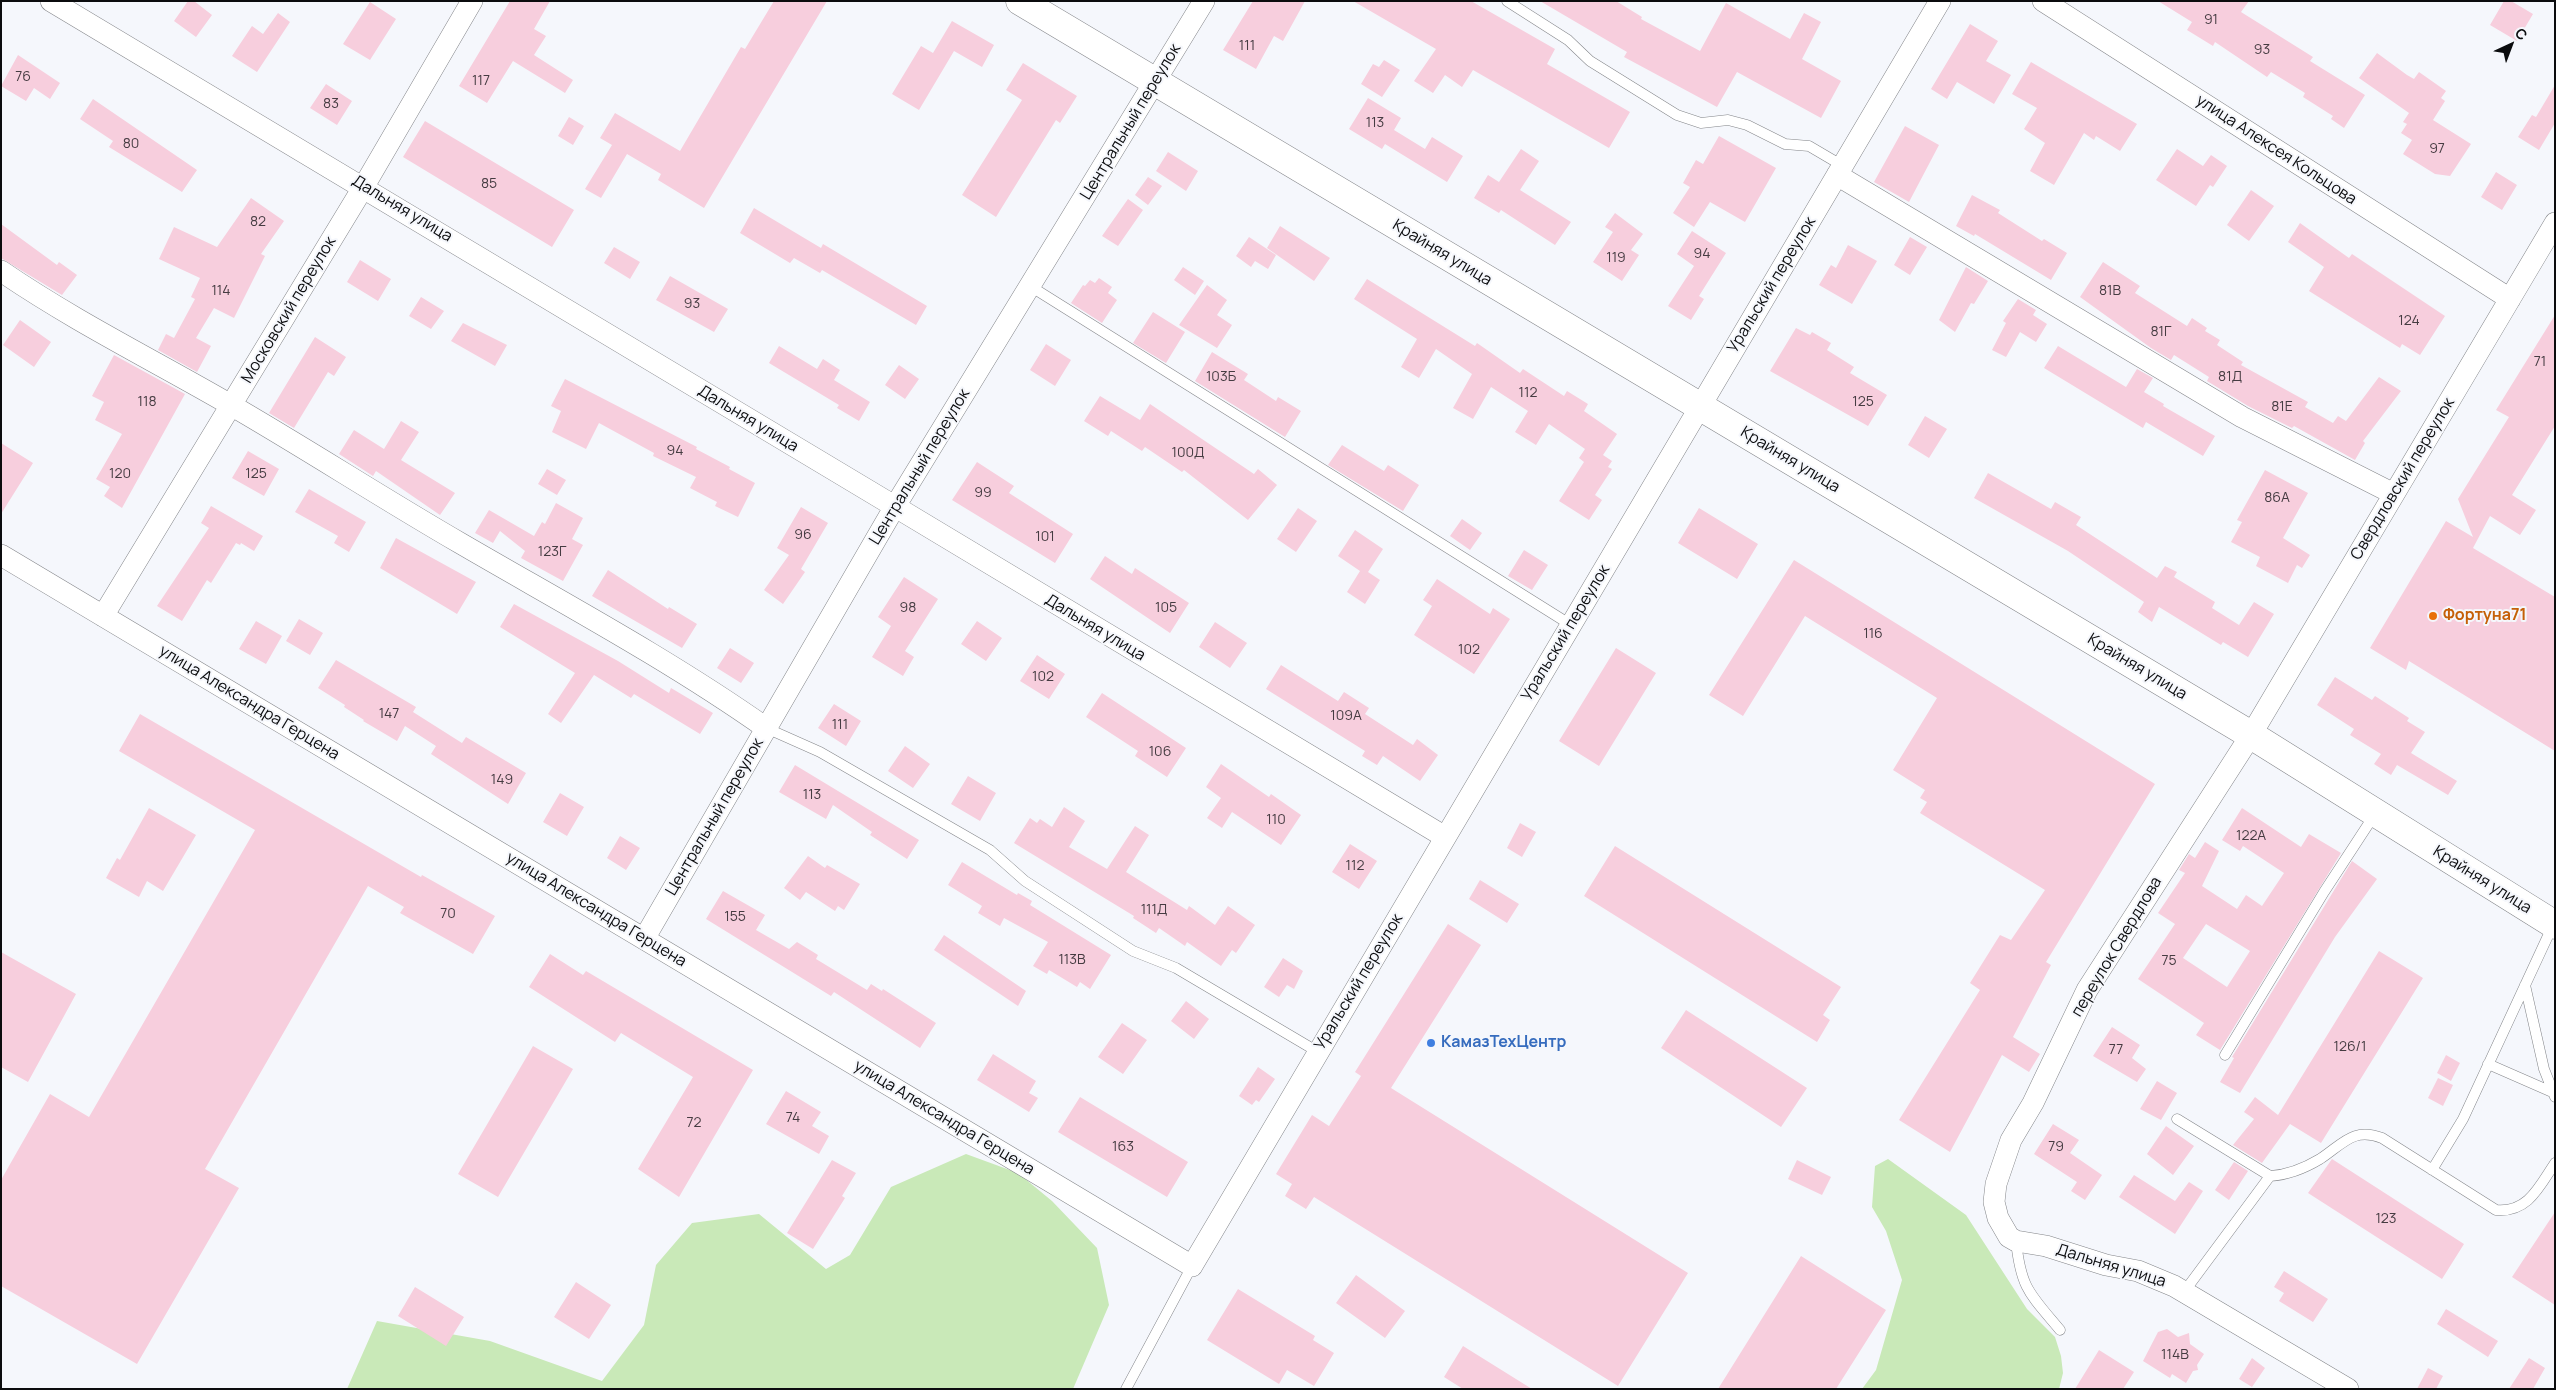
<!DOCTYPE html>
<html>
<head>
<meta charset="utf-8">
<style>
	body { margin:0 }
	#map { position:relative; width:2556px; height:1390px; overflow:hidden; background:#f5f7fc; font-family:Manrope,sans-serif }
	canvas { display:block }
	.frame { position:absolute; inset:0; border:2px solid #0b0c0e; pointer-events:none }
	.north { position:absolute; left:2486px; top:20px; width:50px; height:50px; -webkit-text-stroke:4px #f5f7fc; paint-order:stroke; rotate:43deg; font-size:14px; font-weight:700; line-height:20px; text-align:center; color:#0b0c0e }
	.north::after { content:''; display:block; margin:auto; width:18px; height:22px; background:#0b0c0e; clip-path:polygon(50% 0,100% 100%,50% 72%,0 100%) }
</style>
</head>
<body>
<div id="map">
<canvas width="2556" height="1390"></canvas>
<div class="frame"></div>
<div class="north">С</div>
</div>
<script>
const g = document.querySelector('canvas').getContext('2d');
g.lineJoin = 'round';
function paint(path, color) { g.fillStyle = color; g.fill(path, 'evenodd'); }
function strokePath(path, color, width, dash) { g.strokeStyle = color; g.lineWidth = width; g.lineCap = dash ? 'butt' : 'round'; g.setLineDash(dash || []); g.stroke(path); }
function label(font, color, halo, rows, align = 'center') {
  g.font = font + ' Manrope,sans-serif'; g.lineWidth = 4; g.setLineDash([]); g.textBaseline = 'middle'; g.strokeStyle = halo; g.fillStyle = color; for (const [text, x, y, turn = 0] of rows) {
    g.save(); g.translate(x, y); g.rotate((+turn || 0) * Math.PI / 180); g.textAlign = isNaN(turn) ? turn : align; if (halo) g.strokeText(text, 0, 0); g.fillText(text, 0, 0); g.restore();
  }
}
const green = new Path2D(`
	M966,1154L1018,1173L1052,1201L1097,1248L1109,1305L1073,1389H347L377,1321L490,1341L602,1381L644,1325L656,1265L692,1223L759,1214L826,1269L850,1255L891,1187Z
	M1888,1159L1966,1215L2027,1309L2055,1337L2061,1356L2063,1373L2059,1389H1862L1876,1370L1902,1280L1886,1231L1872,1207L1875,1166Z`);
const building = new Path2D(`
	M188,1H194L212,15L196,37L174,21Z
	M510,1H550L534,29L546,36L534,55L573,80L565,93L513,61L487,103L459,86Z
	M774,1H827L704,208L658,180L661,174L627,154L601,198L585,189L612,145L600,138L615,113L680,151L741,47L745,49Z
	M1253,1H1305L1283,41L1274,36L1256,69L1223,50Z
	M1353,1H1471L1555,49L1547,64L1630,112L1609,148L1473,70L1462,87L1445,75L1433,93L1414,81L1436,49Z
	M1540,1H1616L1642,17L1641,19L1700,51L1726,3L1790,39L1804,13L1821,22L1802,59L1841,81L1821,118L1737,72L1717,107L1624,57L1627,52Z
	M2158,1H2249L2241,12L2313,57L2310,61L2365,95L2344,128L2331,119L2333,116L2303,97L2305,93L2271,72L2267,77L2215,42L2213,46L2187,30L2192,22Z
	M2504,1H2511L2533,14L2517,41L2490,25Z
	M370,2L396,19L370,60L343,44Z
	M278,13L290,22L257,72L232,56L252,26L263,34Z
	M952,21L994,45L982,67L954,51L919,110L892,94L921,46L933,53Z
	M1970,24L1998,41L1986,61L2011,75L1994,104L1957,82L1947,99L1931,89Z
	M2377,53L2407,75L2414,79L2419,72L2446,91L2441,98L2445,101L2433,120L2471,144L2450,176L2435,174L2403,154L2412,140L2401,133L2407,124L2403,122L2409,113L2359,78Z
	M18,55L60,83L50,99L34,88L26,101L1,86Z
	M1384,60L1400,70L1382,97L1361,84L1373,64L1379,67Z
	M2031,62L2137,124L2120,151L2096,136L2094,140L2084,133L2054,185L2030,171L2045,143L2024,129L2037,108L2012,94Z
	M1023,63L1077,96L1060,123L1056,120L996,217L962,195L1022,100L1006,90Z
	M326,84L352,101L337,125L310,108Z
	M2555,85V123L2539,150L2518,137L2532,115L2536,117Z
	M1368,98L1401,118L1394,130L1425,149L1432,137L1463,156L1447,182L1385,144L1382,149L1349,129Z
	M93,99L197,170L182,192L109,147L113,141L80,119Z
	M569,117L584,126L573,145L558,136Z
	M425,121L574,210L552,247L403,157Z
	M1905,126L1939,145L1909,202L1874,182Z
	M1719,136L1776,168L1745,222L1710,202L1694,227L1673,213L1690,187L1683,183L1696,160L1703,164Z
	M1521,149L1539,161L1520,190L1571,222L1555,245L1501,210L1499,213L1474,198L1488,175L1499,182Z
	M2177,149L2203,166L2211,155L2227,166L2213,187L2210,185L2196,206L2156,180Z
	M1168,152L1198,171L1186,191L1156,171Z
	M2496,172L2517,185L2502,210L2481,197Z
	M1148,177L1162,186L1148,205L1135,195Z
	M2251,190L2274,206L2249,241L2227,225Z
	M1972,195L2000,210L1998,213L2042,241L2044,239L2067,253L2051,280L1975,234L1974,236L1956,226Z
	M251,198L284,221L261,254L265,256L234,318L214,308L196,338L211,346L197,372L158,350L166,334L174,338L195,299L191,297L200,278L159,259L174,227L217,247Z
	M1128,199L1143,210L1118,246L1102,236Z
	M754,208L821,248L823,244L927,306L916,325L822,270L820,273L794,258L790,263L740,233Z
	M1615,213L1643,234L1631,250L1639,255L1622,281L1593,262L1613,232L1605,227Z
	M2300,223L2349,258L2352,254L2445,316L2420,355L2402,344L2400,348L2309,291L2324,267L2288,242Z
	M1,224L57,265L59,262L77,275L62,295L1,258Z
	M1280,226L1330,258L1314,281L1267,248Z
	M1692,231L1726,253L1699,296L1704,299L1691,320L1668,306L1694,266L1677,254Z
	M1249,237L1276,255L1268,269L1255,261L1251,267L1236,256Z
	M1910,237L1927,247L1910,275L1894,265Z
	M1848,245L1877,261L1852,304L1819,285L1831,265L1836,268Z
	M614,247L640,262L630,279L604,263Z
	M360,260L391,279L378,301L347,282Z
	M2103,262L2140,286L2135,293L2187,326L2192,318L2207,328L2205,331L2220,340L2217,345L2243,362L2241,365L2308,402L2305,407L2333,423L2338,416L2346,421L2379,377L2401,391L2363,441L2365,443L2355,460L2294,426L2292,428L2248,406L2207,381L2209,377L2174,355L2171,360L2151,348L2080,297Z
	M1183,267L1204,281L1195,295L1174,280Z
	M1966,267L1988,281L1974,304L1971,303L1955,332L1939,320Z
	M670,276L728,309L714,332L656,300Z
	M1099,278L1112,287L1108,293L1117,300L1102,323L1071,303L1083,285L1085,286L1090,280L1095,283Z
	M1367,279L1475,346L1477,343L1520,373L1523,369L1564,396L1567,391L1588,404L1584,411L1617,434L1603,455L1612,461L1608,467L1612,469L1595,495L1602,500L1589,520L1559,501L1584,462L1579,458L1585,449L1549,424L1536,445L1515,432L1528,411L1491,387L1473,419L1453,408L1472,374L1436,349L1419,378L1401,367L1417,339L1354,299Z
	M1207,285L1227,300L1217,315L1232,325L1217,348L1179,325Z
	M421,297L444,311L431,329L409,316Z
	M2018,299L2036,310L2033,315L2047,324L2036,342L2020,332L2006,357L1992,350L2006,323L2003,321Z
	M1153,312L1185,332L1166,363L1133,343Z
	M2555,315V426L2512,495L2536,510L2520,535L2490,516L2473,548L2555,597V751L2409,661L2406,670L2370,648L2446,521L2473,537L2458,499L2509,417L2496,410Z
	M20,320L51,342L34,367L3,345Z
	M463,323L507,345L495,366L451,341Z
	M1796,328L1810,335L1812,332L1831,343L1827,350L1854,367L1850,373L1887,395L1868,426L1770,371Z
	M315,337L346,357L334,376L328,372L294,428L269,413Z
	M1046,344L1071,360L1055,386L1030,370Z
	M779,346L817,369L823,359L840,370L834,380L870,402L859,421L837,408L839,405L769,363Z
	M2058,346L2126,387L2137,369L2153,378L2144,392L2164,404L2163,406L2215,436L2203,456L2146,422L2143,428L2044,368Z
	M1212,352L1248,374L1244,380L1276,401L1278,397L1301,411L1285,437L1195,381Z
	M114,355L185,394L122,508L104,496L110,487L96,479L122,434L95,420L104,402L92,396Z
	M899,365L919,379L905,399L885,385Z
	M565,379L697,447L696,449L730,467L729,469L755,483L738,517L715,506L717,502L690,488L696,477L653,456L654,453L599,423L586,449L552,432L561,411L551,406Z
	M1100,396L1140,420L1150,404L1254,474L1258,469L1277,485L1248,520L1184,470L1182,472L1145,447L1142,451L1111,431L1108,436L1084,421Z
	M1925,416L1947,429L1929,458L1908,445Z
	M401,421L419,432L401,460L455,493L440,515L376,471L373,476L339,454L354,430L384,449Z
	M1,443L33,463L1,514Z
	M1342,445L1384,471L1388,465L1419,485L1403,511L1328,465Z
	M248,451L279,469L264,496L232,478Z
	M977,462L1014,486L1009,493L1073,534L1055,563L952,500Z
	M547,469L566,480L557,495L538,484Z
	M2265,470L2308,493L2283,538L2310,555L2302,568L2297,565L2288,583L2256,566L2260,557L2231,542L2242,522L2237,520Z
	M1988,473L2051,509L2055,502L2081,517L2076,525L2157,578L2165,566L2177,572L2174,577L2215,602L2212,608L2239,625L2254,602L2274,614L2248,657L2223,642L2221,645L2159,607L2152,622L2138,612L2144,602L2068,551L1974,498Z
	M309,489L366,522L349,552L334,543L338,536L295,512Z
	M556,503L583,518L572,539L583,545L563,581L521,558L525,551L500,531L493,543L475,533L489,510L534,536L542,522L545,524Z
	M211,506L263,536L254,551L241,543L240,545L236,543L211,583L207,580L182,621L157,606L209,528L201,523Z
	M801,507L828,523L801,569L805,572L783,604L764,590L789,555L777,548Z
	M1298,508L1317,521L1296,552L1277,539Z
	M1699,508L1758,544L1737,579L1678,543Z
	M1462,519L1482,533L1470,550L1450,536Z
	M1355,530L1383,549L1368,572L1380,580L1365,604L1347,592L1360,571L1338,556Z
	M396,538L476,582L457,614L380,568Z
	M1524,550L1548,565L1532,590L1508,576Z
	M1105,556L1132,574L1135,568L1189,603L1170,633L1090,579Z
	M1794,560L2155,784L2046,962L2051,965L2013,1037L2040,1054L2029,1072L2002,1055L1950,1152L1899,1120L1980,990L1970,983L2000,935L2011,940L2045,890L1920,813L1927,802L1920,798L1925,790L1893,770L1937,698L1805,616L1743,716L1709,695Z
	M608,570L668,609L669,607L697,624L682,648L592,596Z
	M904,577L938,599L905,651L914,657L903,676L872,657L891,626L878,617Z
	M1437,579L1490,614L1493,608L1510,619L1474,674L1414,635L1432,606L1423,600Z
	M514,604L618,661L669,693L671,688L713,713L700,734L634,694L631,698L594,675L561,723L548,714L575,673L500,627Z
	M299,619L323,633L310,655L286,641Z
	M256,621L282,636L266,664L239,649Z
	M977,621L1002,638L986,661L961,644Z
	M1215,622L1247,643L1230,668L1199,647Z
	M730,648L754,663L741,683L717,668Z
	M1616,648L1656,673L1599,766L1559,741Z
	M1037,655L1065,674L1049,699L1020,681Z
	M336,660L416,707L413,712L462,743L466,737L526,773L508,804L431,754L436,746L405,726L397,741L363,721L364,720L344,707L345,705L318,688Z
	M1281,665L1338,701L1344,692L1369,708L1365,714L1413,745L1417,739L1438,755L1420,781L1383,756L1377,765L1362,756L1365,751L1266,689Z
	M2335,677L2372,700L2375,696L2409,718L2407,721L2425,732L2411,753L2457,781L2448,795L2397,765L2391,775L2374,764L2381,754L2350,735L2354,729L2317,705Z
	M1102,693L1186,748L1167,777L1135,756L1138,751L1086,717Z
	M834,704L861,721L846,746L818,728Z
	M140,714L421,877L422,875L495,916L473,954L400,913L404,907L368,886L205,1169L239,1188L137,1364L1,1286V1180L50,1094L89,1117L255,830L119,751Z
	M905,746L930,764L913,788L888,771Z
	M1221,764L1269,797L1271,794L1301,815L1281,845L1232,812L1222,828L1207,818L1221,798L1206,787Z
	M795,765L919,840L907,859L870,835L872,832L833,805L826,819L779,792Z
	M968,776L996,793L980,821L951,804Z
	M560,793L584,807L567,836L543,822Z
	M1064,807L1085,821L1069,847L1107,869L1135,826L1149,835L1126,872L1187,910L1189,906L1215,925L1228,906L1255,925L1236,953L1232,950L1221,966L1187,942L1185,946L1159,928L1156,933L1133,918L1134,916L1014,843L1030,818L1037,823L1040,819L1052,827Z
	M149,808L196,835L163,891L147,881L139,897L106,878L117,858L120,860Z
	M2242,808L2301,847L2309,834L2341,853L2220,1050L2196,1035L2204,1023L2138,979L2175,924L2158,913L2185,873L2179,870L2189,854L2195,858L2205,842L2219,851L2202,886L2237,909L2246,895L2262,906L2284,873L2243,846L2240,851L2222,840ZM2206,924L2250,951L2227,987L2183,958Z
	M1520,823L1536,832L1522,857L1507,848Z
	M620,836L640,848L626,870L607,858Z
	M1350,844L1377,861L1359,889L1332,872Z
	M1615,846L1841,987L1823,1015L1830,1020L1817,1042L1584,896Z
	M808,856L825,868L827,865L860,884L844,910L838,906L835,911L806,892L800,900L784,888Z
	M2352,861L2377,879L2335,937L2240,1093L2220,1082L2234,1058L2232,1057Z
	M962,862L1017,895L1018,893L1032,901L1030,905L1111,955L1090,989L1080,982L1077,987L1049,970L1047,974L1033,966L1048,942L1004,918L1000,926L978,913L982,906L948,885Z
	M1480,880L1519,904L1507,923L1469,899Z
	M723,891L765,915L756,930L789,949L797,942L818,955L816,959L867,990L871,984L882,991L883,989L936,1023L920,1048L834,992L831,996L706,919Z
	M1448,924L1481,945L1391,1088L1688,1273L1618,1386L1314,1197L1306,1209L1285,1196L1292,1184L1276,1174L1312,1115L1329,1126L1361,1076L1355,1072Z
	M944,935L1026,991L1018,1006L934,950Z
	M2379,951L2423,978L2321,1143L2290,1124L2262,1163L2233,1145L2254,1119L2244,1112L2255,1097L2278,1115Z
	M1,952L76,994L28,1082L1,1067Z
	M550,954L583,975L586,971L753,1070L679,1197L638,1169L693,1077L621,1033L615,1042L529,987Z
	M1283,958L1303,971L1294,989L1287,985L1279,997L1264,987Z
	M1186,1001L1209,1019L1194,1039L1171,1021Z
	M1686,1010L1807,1088L1781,1127L1661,1048Z
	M1122,1023L1147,1040L1123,1074L1098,1057Z
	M2112,1027L2140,1045L2132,1058L2146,1069L2137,1082L2093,1056Z
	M533,1046L573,1069L498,1197L458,1174Z
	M993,1054L1036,1081L1029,1093L1038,1098L1029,1112L977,1080Z
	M2446,1055L2460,1063L2451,1081L2437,1073Z
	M1258,1067L1275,1079L1259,1102L1256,1100L1252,1105L1239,1096Z
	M2438,1078L2453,1085L2443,1106L2428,1098Z
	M2157,1081L2177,1093L2161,1120L2140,1109Z
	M786,1091L821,1112L812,1126L829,1136L819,1154L766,1124Z
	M1080,1097L1188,1162L1167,1197L1058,1132Z
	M2053,1124L2079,1140L2070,1153L2102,1175L2085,1200L2071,1191L2077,1182L2034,1154Z
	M2166,1126L2194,1146L2173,1175L2147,1154Z
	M2332,1159L2464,1244L2442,1279L2308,1193Z
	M832,1160L856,1173L842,1196L845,1198L813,1249L787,1233Z
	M1797,1160L1831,1177L1822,1195L1788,1179Z
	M2234,1162L2248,1171L2229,1200L2215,1190Z
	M2134,1175L2175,1201L2189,1182L2203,1191L2175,1234L2119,1197Z
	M2555,1212V1305L2512,1277Z
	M1801,1256L1886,1310L1836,1389H1718Z
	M2284,1271L2328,1299L2313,1322L2279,1301L2284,1293L2274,1287Z
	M1356,1275L1405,1311L1385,1338L1336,1303Z
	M576,1282L611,1305L589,1339L554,1317Z
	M415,1287L464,1317L446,1346L398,1316Z
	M1238,1289L1315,1336L1313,1340L1334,1353L1314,1386L1287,1370L1279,1384L1207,1340Z
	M2446,1309L2498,1341L2488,1357L2437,1324Z
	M2167,1329L2178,1337L2189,1333L2190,1344L2204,1354L2197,1365L2198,1370L2193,1371L2186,1383L2172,1374L2170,1378L2143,1361L2158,1332Z
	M1463,1346L1532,1389H1463L1444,1377Z
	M2099,1350L2134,1372L2123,1389H2075Z
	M2252,1358L2265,1368L2252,1387L2239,1379Z
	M2529,1358L2545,1368L2533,1389H2509Z
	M2428,1368L2443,1376L2436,1389H2417Z`);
const lane = new Path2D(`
	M1507,1L1568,40L1590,61L1677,115L1701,123L1728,120L1747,125L1785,144L1809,146L1843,166
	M1030,286L1571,625
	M766,728L820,752L990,850L1025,881L1133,951L1176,968L1318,1052
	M2525,985L2544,1069L2555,1097
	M2225,1055L2324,892L2375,814
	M2488,1064L2552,1092
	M2177,1119L2270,1176C2288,1175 2305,1168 2320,1159C2343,1144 2353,1127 2382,1138L2496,1210C2528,1213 2539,1187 2555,1163
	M2432,1170L2463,1119L2553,925
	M2016,1241C2021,1289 2030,1294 2060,1330
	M2184,1292L2270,1176
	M1126,1389L1192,1266`);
const street = new Path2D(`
	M51,1C517,277 980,559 1445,837
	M2043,1L2510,299
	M1837,175L2242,417L2394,494
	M1,271C74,321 153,360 229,404C307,449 382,498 460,543C563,603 668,659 766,728
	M1,555L1192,1266L1940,1
	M103,616L364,186L472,1
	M644,939L894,508L1204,1
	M2348,1389L2174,1286L2138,1271L2106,1265L2046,1246L2016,1241L2009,1237L1998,1218L1994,1202L1996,1184L2011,1140L2033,1103L2087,990L2251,735L2555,223`);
const secondary = new Path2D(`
	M1020,1L2251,735L2555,925`);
const markers = [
	[2433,616,5,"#e8710a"],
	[1431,1043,5,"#3f7fe0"]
];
const numberNames = [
	["91",2211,20],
	["111",1247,46],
	["93",2262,50],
	["76",23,77],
	["117",481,81],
	["83",331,104],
	["113",1375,123],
	["80",131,144],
	["97",2437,149],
	["85",489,184],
	["82",258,222],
	["94",1702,254],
	["119",1616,258],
	["114",221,291],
	["81В",2110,291],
	["93",692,304],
	["124",2409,321],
	["81Г",2161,332],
	["71",2540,362],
	["103Б",1221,377],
	["81Д",2230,377],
	["112",1528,393],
	["118",147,402],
	["125",1863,402],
	["81Е",2282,407],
	["94",675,451],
	["100Д",1188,453],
	["120",120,474],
	["125",256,474],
	["99",983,493],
	["86А",2277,498],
	["96",803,535],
	["101",1045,537],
	["123Г",552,552],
	["98",908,608],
	["105",1166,608],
	["116",1873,634],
	["102",1469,650],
	["102",1043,677],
	["147",389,714],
	["109А",1346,716],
	["111",840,725],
	["106",1160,752],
	["149",502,780],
	["113",812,795],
	["110",1276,820],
	["122А",2251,836],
	["112",1355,866],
	["111Д",1154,910],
	["70",448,914],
	["155",735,917],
	["113В",1072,960],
	["75",2169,961],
	["126/1",2350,1047],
	["77",2116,1050],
	["74",793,1118],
	["72",694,1123],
	["163",1123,1147],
	["79",2056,1147],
	["123",2386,1219],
	["114В",2175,1355]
];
const streetNames = [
	["Центральный переулок",1131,122,-59],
	["улица Алексея Кольцова",2276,150,33],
	["Дальняя улица",402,209,31],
	["Крайняя улица",1442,253,31],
	["Уральский переулок",1772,285,-59],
	["Московский переулок",289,310,-59],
	["Дальняя улица",748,419,31],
	["Крайняя улица",1790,460,31],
	["Центральный переулок",920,467,-59],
	["Свердловский переулок",2403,479,-59],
	["Дальняя улица",1095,628,31],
	["Уральский переулок",1566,633,-59],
	["Крайняя улица",2137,667,31],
	["улица Александра Герцена",249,703,31],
	["Центральный переулок",715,817,-60],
	["Крайняя улица",2482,880,32],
	["улица Александра Герцена",596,910,31],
	["переулок Свердлова",2117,947,-59],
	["Уральский переулок",1359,982,-59],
	["улица Александра Герцена",944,1118,31],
	["Дальняя улица",2111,1266,17]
];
const foodNames = [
	["Фортуна71",2443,616]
];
const shopNames = [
	["КамазТехЦентр",1441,1043]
];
paint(green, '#c9e9b8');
paint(building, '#f7cedd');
strokePath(lane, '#838589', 11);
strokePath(street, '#838589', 22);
strokePath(secondary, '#838589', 29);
strokePath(lane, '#fff', 10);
strokePath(street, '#fff', 21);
strokePath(secondary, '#fff', 28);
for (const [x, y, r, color] of markers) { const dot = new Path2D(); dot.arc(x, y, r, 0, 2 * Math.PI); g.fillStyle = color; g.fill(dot); strokePath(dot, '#f5f7fc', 2); }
label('14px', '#463c42', null, numberNames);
label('16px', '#0b0c0e', '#f5f7fc', streetNames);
label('bold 16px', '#c56008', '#f5f7fc', foodNames, 'left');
label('bold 16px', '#366cbe', '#f5f7fc', shopNames, 'left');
</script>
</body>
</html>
